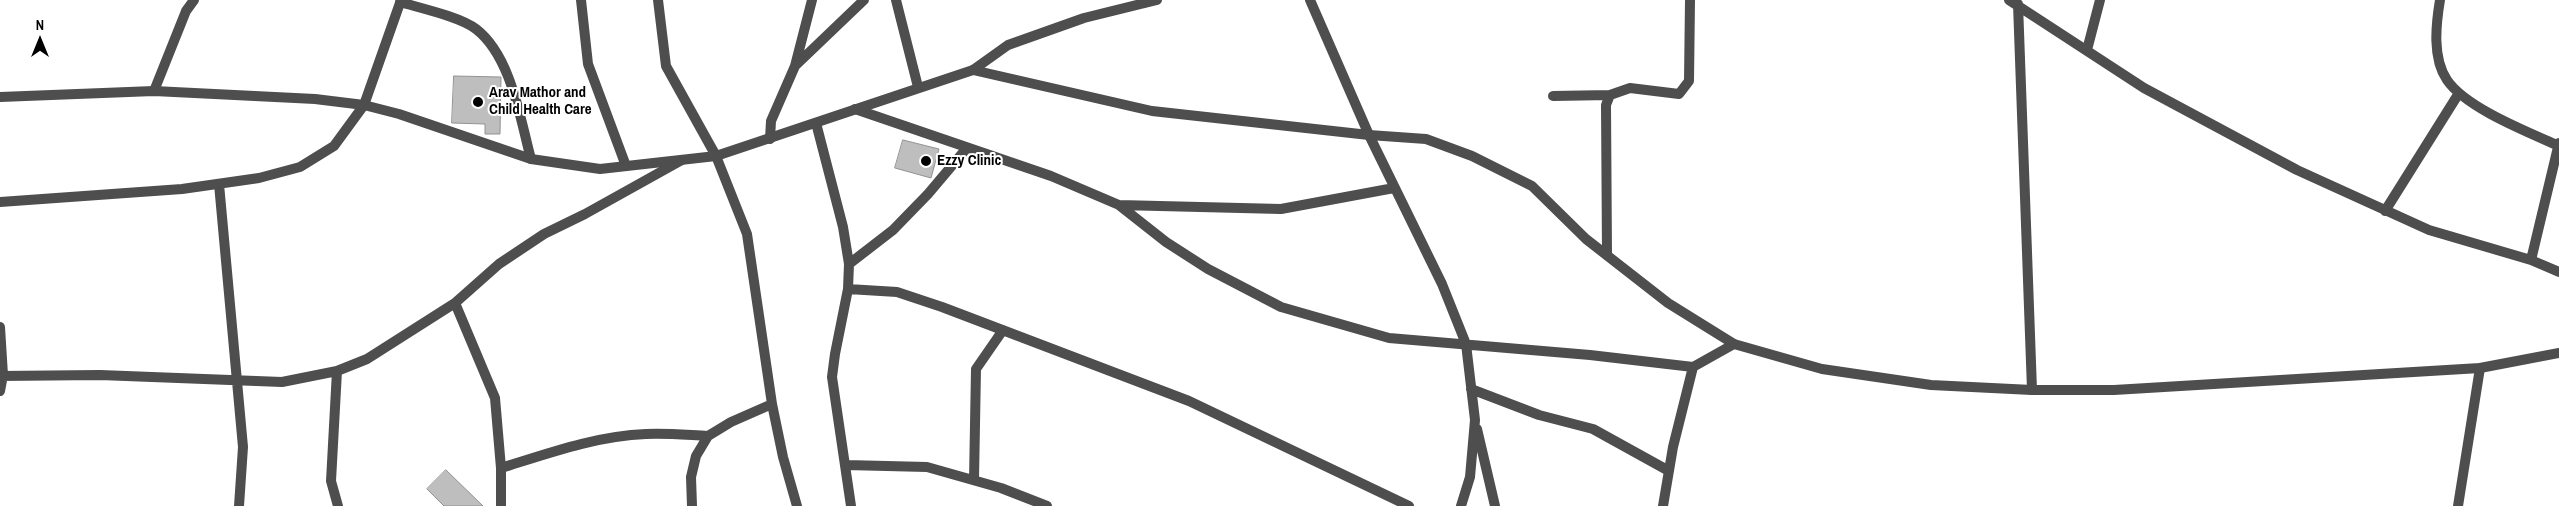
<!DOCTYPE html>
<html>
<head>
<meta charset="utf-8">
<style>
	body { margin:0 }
	#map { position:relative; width:2559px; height:506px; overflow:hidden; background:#fff; font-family:"Archivo Narrow",sans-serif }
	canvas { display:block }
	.north { position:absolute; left:15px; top:15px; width:50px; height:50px; -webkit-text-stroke:4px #fff; paint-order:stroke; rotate:0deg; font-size:14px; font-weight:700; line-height:20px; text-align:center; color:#000 }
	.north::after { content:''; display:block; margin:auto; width:18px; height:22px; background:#000; clip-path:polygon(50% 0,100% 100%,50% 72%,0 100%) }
</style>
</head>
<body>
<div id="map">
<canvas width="2559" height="506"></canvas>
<div class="north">N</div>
</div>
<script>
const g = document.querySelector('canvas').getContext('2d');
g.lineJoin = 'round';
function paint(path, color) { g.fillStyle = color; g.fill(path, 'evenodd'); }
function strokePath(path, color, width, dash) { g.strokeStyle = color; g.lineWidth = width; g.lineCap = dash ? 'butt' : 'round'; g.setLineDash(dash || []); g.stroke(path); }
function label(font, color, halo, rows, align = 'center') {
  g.font = font + ' "Archivo Narrow",sans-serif'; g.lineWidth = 4; g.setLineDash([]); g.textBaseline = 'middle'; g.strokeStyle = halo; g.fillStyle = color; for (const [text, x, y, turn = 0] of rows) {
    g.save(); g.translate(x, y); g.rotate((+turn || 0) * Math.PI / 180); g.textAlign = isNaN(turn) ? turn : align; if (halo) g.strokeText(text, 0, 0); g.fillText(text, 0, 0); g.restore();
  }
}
const building = new Path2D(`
	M454,76L501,77L500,134H485V124L452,123Z
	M903,140L939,149L931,178L895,168Z
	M446,470L483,506H444L427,489Z`);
const minor = new Path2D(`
	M581,0L588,64L626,166
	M896,0L918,87
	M1310,0L1369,135L1442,284L1466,344L1475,420L1470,477L1461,506
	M2009,0L2144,88L2297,170L2429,230L2531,260L2559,272
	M2440,0C2436,24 2432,58 2447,80C2466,108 2528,132 2559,146
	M400,2C420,8 461,17 476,29C511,56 520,118 531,159
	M2018,4L2032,390
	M2087,50L2100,0
	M795,66L812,0
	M973,70L1008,45L1084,18L1157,0
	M154,91L186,11L194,0
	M1553,96L1610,95
	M855,109L1051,176L1119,205L1166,242L1208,269L1281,307L1389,338L1590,355L1693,367
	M816,123L843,227L849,264L848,289L835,354L832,377L851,506
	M770,139L771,121L795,66L864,0
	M716,156L747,234L772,404L783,457L797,506
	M219,184L243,447L239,506
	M0,202L182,189L259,178L300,167L334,146L364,105L401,0
	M1119,205L1281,209L1394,188
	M2385,211L2459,93
	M1607,255L1606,105L1610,95L1630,88L1679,94L1689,81L1690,0
	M2531,260L2559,143
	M849,264L893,230L928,194L966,149
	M848,289L897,292L942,307L1189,401L1409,506
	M455,303L495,398L501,468V506
	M0,327L3,375L0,391
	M337,371L331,481L338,506
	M0,376L100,375L282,382L337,371L367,359L455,303L499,264L544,234L585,214L682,160
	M1471,389L1539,415L1593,429L1669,471
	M1477,429L1495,506
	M846,465L927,467L1001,488L1047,506
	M501,468C549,453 596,436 646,434C667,433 687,435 708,436
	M974,480L976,369L1003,330
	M692,506L691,477L696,456L708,436L731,422L772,404
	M1663,506L1673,447L1693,367L1734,344
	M2458,506L2480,368`);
const tertiary = new Path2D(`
	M658,0L666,66L716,156
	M0,97L154,91L315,99L364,105L399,114L531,159L600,169L716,156L973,70L1152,111L1369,135L1426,139L1472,156L1532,186L1586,239L1668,303L1734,344L1822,369L1931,385L2032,390H2114L2480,368L2559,353`);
const markers = [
	[478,102,6,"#000"],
	[926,161,6,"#000"]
];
const poiNames = [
	["Arav Mathor and",489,93],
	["Child Health Care",489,110],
	["Ezzy Clinic",937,161]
];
paint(building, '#bebebe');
strokePath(building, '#929292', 1);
strokePath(minor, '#4e4e4e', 10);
strokePath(tertiary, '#4e4e4e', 10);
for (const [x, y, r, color] of markers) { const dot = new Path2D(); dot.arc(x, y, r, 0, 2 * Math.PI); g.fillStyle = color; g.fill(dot); strokePath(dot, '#fff', 2); }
label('bold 15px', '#000', '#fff', poiNames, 'left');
</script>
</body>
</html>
